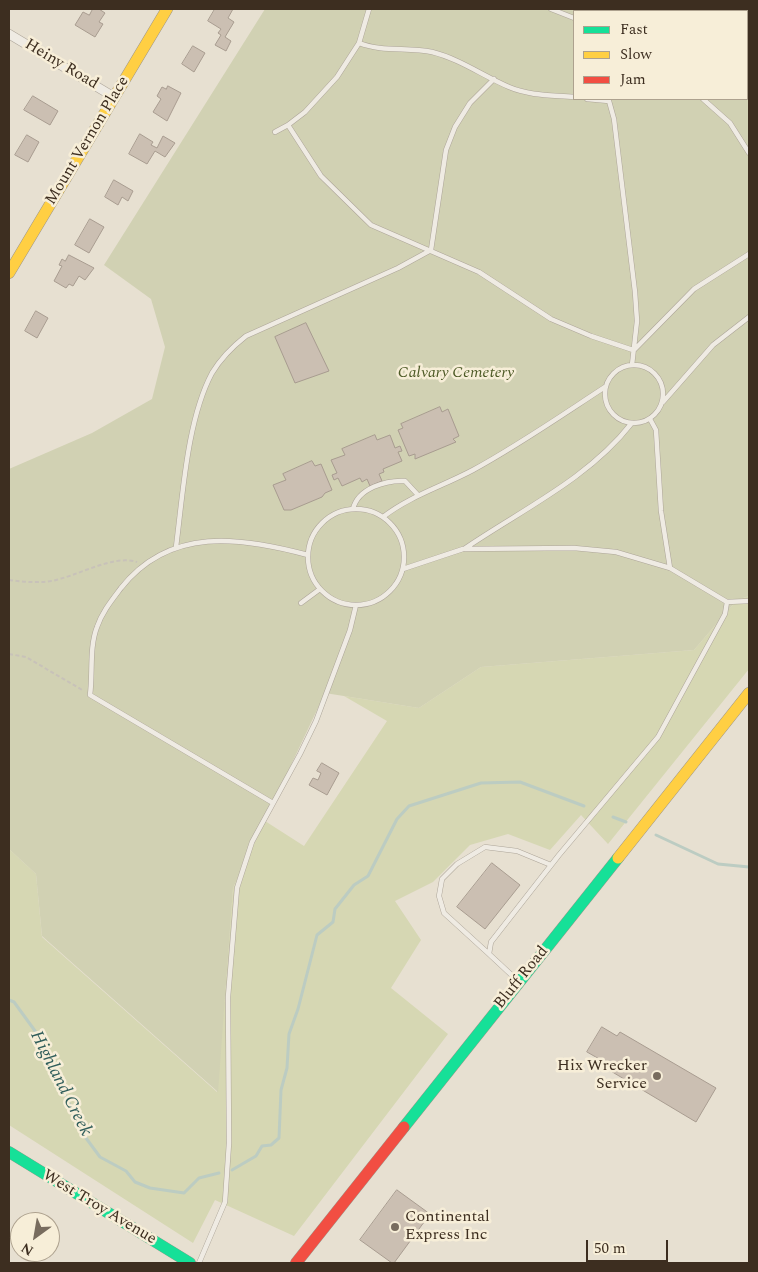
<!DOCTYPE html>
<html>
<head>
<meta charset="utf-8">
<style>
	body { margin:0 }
	#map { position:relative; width:758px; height:1272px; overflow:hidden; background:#e7e0d1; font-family:Spectral,serif }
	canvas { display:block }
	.frame { position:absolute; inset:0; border:10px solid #3d2e20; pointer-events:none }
	.legend { position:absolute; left:573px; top:10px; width:175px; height:90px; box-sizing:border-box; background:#f7eed8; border:1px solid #ada18e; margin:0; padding:6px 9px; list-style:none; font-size:15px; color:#3d2e20 }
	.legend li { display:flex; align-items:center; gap:10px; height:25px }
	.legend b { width:25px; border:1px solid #ada18e }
	.north { position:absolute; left:10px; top:1212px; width:50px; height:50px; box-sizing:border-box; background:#f7eed8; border:1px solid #ada18e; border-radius:50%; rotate:212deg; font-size:14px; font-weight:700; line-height:20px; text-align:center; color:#3d2e20 }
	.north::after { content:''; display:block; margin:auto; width:18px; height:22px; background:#786c5e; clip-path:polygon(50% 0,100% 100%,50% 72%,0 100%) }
	.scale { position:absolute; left:586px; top:1240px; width:82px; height:22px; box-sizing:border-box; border:2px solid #3d2e20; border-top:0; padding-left:6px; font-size:15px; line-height:18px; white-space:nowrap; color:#3d2e20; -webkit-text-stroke:4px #f7eed8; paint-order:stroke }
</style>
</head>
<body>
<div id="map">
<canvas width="758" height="1272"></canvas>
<div class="frame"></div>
<ul class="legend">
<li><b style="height:6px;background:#16e098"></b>Fast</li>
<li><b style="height:6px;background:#ffcf43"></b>Slow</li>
<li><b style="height:6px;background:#f24e42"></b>Jam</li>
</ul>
<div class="north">N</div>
<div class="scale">50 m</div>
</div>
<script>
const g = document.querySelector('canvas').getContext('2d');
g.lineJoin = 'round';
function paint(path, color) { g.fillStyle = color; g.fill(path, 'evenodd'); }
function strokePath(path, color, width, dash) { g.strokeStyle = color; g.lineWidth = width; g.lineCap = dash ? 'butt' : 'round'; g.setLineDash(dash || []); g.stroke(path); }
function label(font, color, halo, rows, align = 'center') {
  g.font = font + ' Spectral,serif'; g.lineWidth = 5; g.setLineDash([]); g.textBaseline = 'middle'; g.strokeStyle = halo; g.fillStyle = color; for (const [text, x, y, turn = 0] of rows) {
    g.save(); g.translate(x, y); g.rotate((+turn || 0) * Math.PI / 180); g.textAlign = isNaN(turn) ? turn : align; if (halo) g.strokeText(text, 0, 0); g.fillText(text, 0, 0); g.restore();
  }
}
const green = new Path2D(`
	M749,596V669L608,844L581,815L550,850L508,834L470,845L433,882L395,901L421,940L391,988L448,1034L294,1236L215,1200L193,1243L9,1125V849L36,874L42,937L217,1092L233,888L265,821L304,846L387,721L344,696L419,708L481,667L694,650L737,600Z`);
const cemetery = new Path2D(`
	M265,9H666L670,11H574V99H747V60L749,62V596L737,600L694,650L481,667L419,708L325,693L233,888L218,1092L42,936L36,874L9,849V469L92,433L152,399L165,347L151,299L104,265Z`);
const stream = new Path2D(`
	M613,817L626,822
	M656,835L718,864L749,867
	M9,1000L14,1002L38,1035L83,1134L100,1157L126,1171L135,1182L150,1188L184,1193L199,1178L219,1173
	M232,1170L256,1156L262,1146L271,1145L279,1138L281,1090L287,1068L289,1034L298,1009L317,935L333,922L335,909L354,885L368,876L397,819L409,806L481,783L520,782L584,806`);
const building = new Path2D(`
	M93,9H99L105,13L99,22L103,24L95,37L75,25L83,12L89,15Z
	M215,9H233L228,18L234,22L225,37L231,41L226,51L215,45L221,35L218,33L221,29L208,21Z
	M193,46L205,53L194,72L182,64Z
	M168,86L181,93L167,121L153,112L161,99L157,96L162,87L166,89Z
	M33,96L58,111L50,125L24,110Z
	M140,134L153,142L151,145L157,148L163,136L175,143L165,157L155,151L147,164L129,154Z
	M27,135L39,142L28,162L15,155Z
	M114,180L133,191L128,201L122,197L118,205L105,197Z
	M90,219L104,227L89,253L75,245Z
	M69,255L94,268L85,280L79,276L73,286L69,284L66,288L54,281L62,266L59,265L62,259L65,261Z
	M36,311L48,318L37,338L25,331Z
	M306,323L329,371L295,383L275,337Z
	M440,407L442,412L448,409L459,436L453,439L456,442L415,459V454L409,456L398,430L403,428L401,424Z
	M375,435L377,440L390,435L395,448L400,446L402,451L398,452L402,461L383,469L384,472L379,474L382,481L370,486L367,479L362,482L360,478L342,486L338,478L334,480L332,475L337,473L331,460L345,455L342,449Z
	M312,461L315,466L321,464L332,490L325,493L322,497L291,510H284L273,485L286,480L283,474Z
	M322,763L339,773L327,795L309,785L313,778L318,780L321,773L317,771Z
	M492,863L520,885L485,929L457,907Z
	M602,1027L617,1036L620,1032L716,1088L696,1122L599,1064L601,1060L587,1052Z
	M397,1190L430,1214L394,1263H392L360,1240Z`);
const path = new Path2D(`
	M9,580C23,582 37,583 51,581C76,577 113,554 137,562
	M9,654L26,657L84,691`);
const lane = new Path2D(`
	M551,9L574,18
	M359,43C382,52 408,47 432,52C460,59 483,76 509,87C530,96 553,95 574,97
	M587,99L609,101
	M703,99L730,123L749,153
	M609,101L614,119L635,292L637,321L632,365
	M288,125L321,176L371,225L479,272L551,319L591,336L633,350
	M275,132L288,125L305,112L337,77L359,43L369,9
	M634,350L694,289L749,254
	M605 394a29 29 0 1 1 58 0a29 29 0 1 1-58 0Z
	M663,402L713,345L749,317
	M650,419L656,430L661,511L670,568
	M353,509C358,488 386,480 405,481L418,495
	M308 557a48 48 0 1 1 96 0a48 48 0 1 1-96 0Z
	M383,517C410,496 443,486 473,470C519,445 562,415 605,387
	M176,547C183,494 187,420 212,373C221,358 232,347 246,336L398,268L431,250L446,150L455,127L470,103L494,79
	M464,549C521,510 588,479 631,424
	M403,569L463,549L574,548L616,552L670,568L727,602L749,601
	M301,603L320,589
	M273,803L90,695C93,673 89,648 97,627C102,612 112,600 121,588C170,526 241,537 308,555
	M489,954L444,913L439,896L442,879L457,864L485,847L517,851L551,865
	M518,981L489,954L491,942L559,855L658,737L725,614L727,602
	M199,1263L225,1202L229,1143L228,997L237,888L252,842L300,754L316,721L350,630L356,605`);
const street = new Path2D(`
	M9,34L114,97`);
const fast = new Path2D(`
	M719,9L723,11
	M747,25L749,27
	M404,1127L618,858
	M9,1152L190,1263`);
const slow = new Path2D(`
	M9,273L167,9
	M618,858L749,693`);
const jam = new Path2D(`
	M296,1263L404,1127`);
const markers = [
	[657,1076,5,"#786c5e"],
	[395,1227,5,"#786c5e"]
];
const streetNames = [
	["Heiny Road",61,65,31],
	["Mount Vernon Place",88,141,-59],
	["Bluff Road",522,978,-51],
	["West Troy Avenue",99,1208,31]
];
const parkNames = [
	["Calvary Cemetery",456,374]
];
const poiNames = [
	["Hix Wrecker",647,1067],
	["Service",647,1085],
	["Continental",405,1218,"left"],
	["Express Inc",405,1236,"left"]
];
const waterNames = [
	["Highland Creek",60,1084,63]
];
paint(green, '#d6d7b3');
paint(cemetery, '#d1d1b3');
strokePath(stream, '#bcccc2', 3);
paint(building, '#cbbfb2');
strokePath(building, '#a89c90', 1);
strokePath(lane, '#ada599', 5.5);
strokePath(street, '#ada599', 10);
strokePath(fast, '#9c958a', 12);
strokePath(slow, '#9c958a', 12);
strokePath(jam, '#9c958a', 12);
strokePath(path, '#c8c2b9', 2, [4, 2.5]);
strokePath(lane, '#efebe3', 4.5);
strokePath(street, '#efebe3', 9);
strokePath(fast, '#16e098', 11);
strokePath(slow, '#ffcf43', 11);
strokePath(jam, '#f24e42', 11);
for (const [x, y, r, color] of markers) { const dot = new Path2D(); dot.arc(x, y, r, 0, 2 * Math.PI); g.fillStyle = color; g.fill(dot); strokePath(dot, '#f7eed8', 2); }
label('16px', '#3d2e20', '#f7eed8', streetNames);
label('italic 16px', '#4d5a26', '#f7eed8', parkNames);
label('16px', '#3d2e20', '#f7eed8', poiNames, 'right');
label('italic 18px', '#2f5d5a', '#f7eed8', waterNames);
</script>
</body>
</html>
